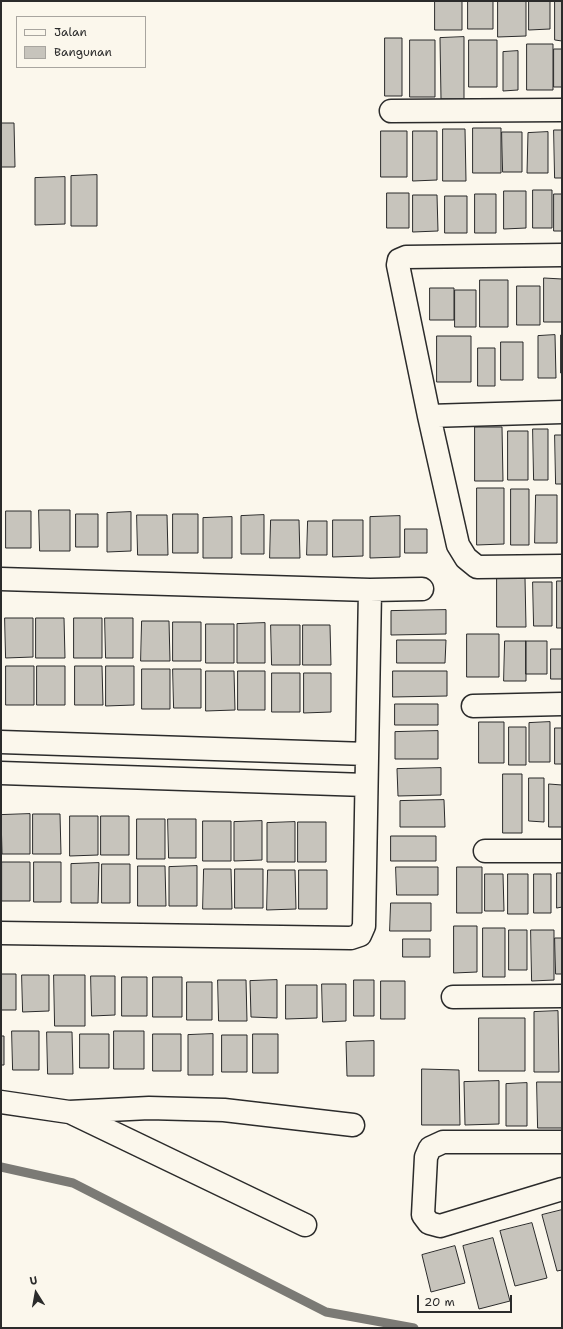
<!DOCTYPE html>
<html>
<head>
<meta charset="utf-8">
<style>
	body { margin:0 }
	#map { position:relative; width:563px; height:1329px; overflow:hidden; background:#fbf7ec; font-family:"Shantell Sans",sans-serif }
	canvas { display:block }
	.frame { position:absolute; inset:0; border:2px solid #2b2b2b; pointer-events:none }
	.legend { position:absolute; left:16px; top:16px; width:130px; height:52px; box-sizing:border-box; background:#fbf7ec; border:1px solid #a8a59f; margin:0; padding:5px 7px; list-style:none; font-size:12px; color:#2b2b2b }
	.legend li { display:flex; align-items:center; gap:8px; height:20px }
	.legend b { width:20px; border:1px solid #a8a59f }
	.north { position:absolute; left:16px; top:1273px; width:40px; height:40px; -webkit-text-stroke:3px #fbf7ec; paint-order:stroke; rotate:349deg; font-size:11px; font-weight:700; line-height:16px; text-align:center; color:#2b2b2b }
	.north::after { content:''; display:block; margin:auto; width:14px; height:18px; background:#2b2b2b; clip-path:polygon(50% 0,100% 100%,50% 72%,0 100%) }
	.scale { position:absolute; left:417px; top:1295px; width:95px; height:18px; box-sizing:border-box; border:2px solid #2b2b2b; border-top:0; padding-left:5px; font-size:12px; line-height:14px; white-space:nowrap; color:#2b2b2b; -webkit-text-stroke:3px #fbf7ec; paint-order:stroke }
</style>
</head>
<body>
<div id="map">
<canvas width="563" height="1329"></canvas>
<div class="frame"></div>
<ul class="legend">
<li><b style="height:5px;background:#fbf7ec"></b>Jalan</li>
<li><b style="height:11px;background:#c7c4bc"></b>Bangunan</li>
</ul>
<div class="north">U</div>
<div class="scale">20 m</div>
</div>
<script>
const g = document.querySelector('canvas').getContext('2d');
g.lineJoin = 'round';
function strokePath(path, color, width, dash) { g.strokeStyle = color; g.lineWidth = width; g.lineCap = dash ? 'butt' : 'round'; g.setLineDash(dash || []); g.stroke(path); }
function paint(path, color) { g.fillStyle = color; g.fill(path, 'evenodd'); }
const stream = new Path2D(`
	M1,1167L73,1183L326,1312L414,1328`);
const building = new Path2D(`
	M435,1H462V30H435Z
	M468,1H493V29H468Z
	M498,1H526V36L498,37Z
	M529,1H550V29L529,30Z
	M555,1H562V41L555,40Z
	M464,37V99H441L440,38Z
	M385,38H402V96H385Z
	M410,40H435V97H410Z
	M469,40H497V87H469Z
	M527,44H553V90H527Z
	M554,49H562V87H554Z
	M518,51V90L503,91V52Z
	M1,123H14L15,167H1Z
	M473,128H501V173H473Z
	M443,129H465L466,181H443Z
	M554,130H562V178H555Z
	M381,131H407V177H381Z
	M413,131H437V180L413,181Z
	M502,132H522V172H503Z
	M548,132V173H527L528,133Z
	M97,175V226H71V176Z
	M65,177V224L35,225V178Z
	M533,190H552V228H533Z
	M504,191H526V228L504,229Z
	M387,193H409V228H387Z
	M475,194H496V233H475Z
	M554,194H562V231H554Z
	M413,195H437L438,231L413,232Z
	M445,196H467V233H445Z
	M544,278L562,279V322H544Z
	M480,280H508V327H480Z
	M517,286H540V325H517Z
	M430,288H454V320H430Z
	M455,290H476V327H455Z
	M555,335L556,378H538V336Z
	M561,335H562V373H561Z
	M437,336H471V382H437Z
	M501,342H523V380H501Z
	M478,348H495V386H478Z
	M475,427H502L503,481H475Z
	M533,429H548V480H534Z
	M508,431H528V480H508Z
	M555,435H562V484H556Z
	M477,488H504V544L477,545Z
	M511,489H529V545H511Z
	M536,495H557V543H535Z
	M39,510H70V551H40Z
	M6,511H31V548H6Z
	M131,512V551L107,552V513Z
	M76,514H98V547H76Z
	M173,514H198V553H173Z
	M137,515H167L168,555H138Z
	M264,515V554H241V516Z
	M400,516V557L370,558V517Z
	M232,517V558H203V518Z
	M271,520H299L300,558H270Z
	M333,520H363V556L333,557Z
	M308,521H327V555H307Z
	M405,529H427V553H405Z
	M497,578H525L526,627H497Z
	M557,581H562V628H557Z
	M533,582H552V626H534Z
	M446,610V634L391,635V611Z
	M5,618H33V657L6,658Z
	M36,618H64L65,658H36Z
	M74,618H102V658H74Z
	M105,618H133V658H106Z
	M142,621H169L170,661H141Z
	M173,622H201V661H173Z
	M265,623V663H237V624Z
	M206,624H234V663H206Z
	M271,625H300V665H272Z
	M303,625H330L331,665H303Z
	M467,634H499V677H467Z
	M397,640H446L445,663H397Z
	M505,641H526V681H504Z
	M526,641H547V674H526Z
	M551,649H562V679H551Z
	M6,666H34V705H6Z
	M37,666H65V705H37Z
	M75,666H102L103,705H75Z
	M106,666H134V705L106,706Z
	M142,669H170V709H142Z
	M173,669H201V708H174Z
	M206,671H234L235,710L206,711Z
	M238,671H265V710H238Z
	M393,671H447V696L393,697Z
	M272,673H300V712H272Z
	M304,673H331V712L304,713Z
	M395,704H438V725H395Z
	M479,722H504V763H479Z
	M550,722V762H529V723Z
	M509,727H526V765H509Z
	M555,728H562V764H555Z
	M438,731V759H395V732Z
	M441,768V795L398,796L397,769Z
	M503,774H522V833H503Z
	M529,778H544V822L529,821Z
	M549,784L562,785V827H549Z
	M444,800L445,827H400V801Z
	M30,814V854H2L1,815Z
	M33,814H60L61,854H33Z
	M70,816H98V855L70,856Z
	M101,816H129V855H101Z
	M137,819H165V859H137Z
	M168,819H196V858H169Z
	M203,821H231V861H203Z
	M262,821V860L234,861V822Z
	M295,822V862H267V823Z
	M298,822H326V862H298Z
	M391,836H436V861H391Z
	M2,862H30V901H2Z
	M34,862H61V902H34Z
	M99,863L98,903H71V864Z
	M102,864H130V903H102Z
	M138,866H165L166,906H138Z
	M197,866V906H169V867Z
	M396,867H438V895H397Z
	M457,867H482V913H457Z
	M204,869H231L232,909H203Z
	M235,869H263V908H235Z
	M268,870H295L296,909L267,910Z
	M299,870H327V909H299Z
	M557,873H562V907L557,908Z
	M485,874H503L504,911H485Z
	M508,874H528V914H508Z
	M534,874H551V913H534Z
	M391,903H431V931H390Z
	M454,926H477V972L454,973Z
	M483,928H505V977H483Z
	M509,930H527V970H509Z
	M531,930H554V980L532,981Z
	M555,938H562V974H556Z
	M403,939H430V957H403Z
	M1,974H16V1010H1Z
	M22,975H49V1011L23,1012Z
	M54,975H85V1026H55Z
	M91,976H115V1015L92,1016Z
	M122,977H147V1016H122Z
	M153,977H182V1017H153Z
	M218,980H246L247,1021H219Z
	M277,980V1018L251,1017L250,981Z
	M354,980H374V1016H354Z
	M381,981H405V1019H381Z
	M187,982H212V1020H187Z
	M322,984H346V1021L323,1022Z
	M286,985H317V1018L286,1019Z
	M558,1011L559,1072H534V1012Z
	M479,1018H525V1071H479Z
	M12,1031H39V1070H13Z
	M114,1031H144V1069H114Z
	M47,1032H72L73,1074H48Z
	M80,1034H109V1068H80Z
	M153,1034H181V1071H153Z
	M213,1034V1075H188V1035Z
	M253,1034H278V1073H253Z
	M222,1035H247V1072H222Z
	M1,1036H4V1065H1Z
	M374,1041V1076H347L346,1042Z
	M422,1069L459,1070L460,1125H422Z
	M499,1081V1124L465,1125L464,1082Z
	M537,1082H562V1128H538Z
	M527,1083V1126H506V1084Z
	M562,1210V1270L557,1271L542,1215Z
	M532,1223L547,1278L515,1286L500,1231Z
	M493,1238L510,1301L479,1309L463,1246Z
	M455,1246L465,1283L431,1292L422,1255Z`);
const minor = new Path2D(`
	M391,111L562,110
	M562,255L406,257L399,260L398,265L429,416L458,545L466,558L477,567L562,566
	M429,416L562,412
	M1,579L370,590L422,589
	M473,706L562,704
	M1,742L367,754
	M1,773L366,785
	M485,851H562
	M1,933L351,938L360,935L364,926L370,590
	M453,997L562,996
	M1,1102L69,1112L149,1108L224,1110L353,1125
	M72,1113L305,1225
	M562,1142H443L430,1148L426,1157L423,1215L429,1223L440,1226L562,1189`);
strokePath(stream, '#7b7a75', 9);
paint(building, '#c7c4bc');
strokePath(building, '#2b2b2b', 1);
strokePath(minor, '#2b2b2b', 25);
strokePath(minor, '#fbf7ec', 22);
</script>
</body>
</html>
